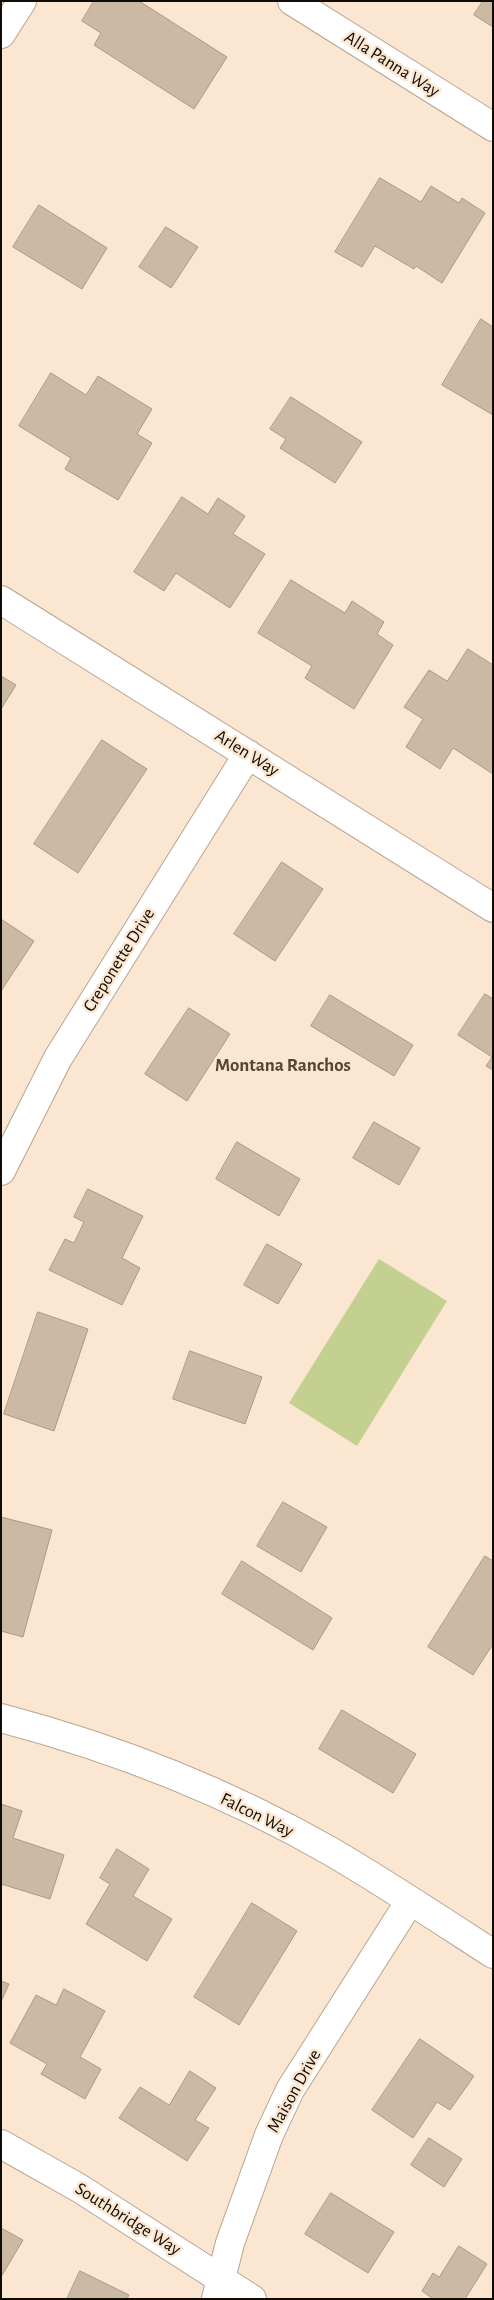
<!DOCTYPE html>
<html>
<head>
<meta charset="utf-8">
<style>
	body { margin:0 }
	#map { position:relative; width:494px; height:2300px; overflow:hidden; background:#fbe7d1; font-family:"Alegreya Sans",sans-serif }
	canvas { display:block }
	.frame { position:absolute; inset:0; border:2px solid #110b05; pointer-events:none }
</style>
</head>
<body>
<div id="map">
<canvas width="494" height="2300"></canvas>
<div class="frame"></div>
</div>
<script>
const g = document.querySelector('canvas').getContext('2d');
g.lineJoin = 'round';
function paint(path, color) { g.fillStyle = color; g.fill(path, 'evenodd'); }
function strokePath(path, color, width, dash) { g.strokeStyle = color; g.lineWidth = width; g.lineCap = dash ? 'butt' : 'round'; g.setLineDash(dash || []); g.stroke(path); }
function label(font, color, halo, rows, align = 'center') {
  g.font = font + ' "Alegreya Sans",sans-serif'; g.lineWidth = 5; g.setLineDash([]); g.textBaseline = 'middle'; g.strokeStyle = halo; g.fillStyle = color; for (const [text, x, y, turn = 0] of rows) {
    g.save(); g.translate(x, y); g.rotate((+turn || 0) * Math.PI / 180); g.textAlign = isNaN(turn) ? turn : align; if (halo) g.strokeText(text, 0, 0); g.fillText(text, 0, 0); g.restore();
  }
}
const green = new Path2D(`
	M379,1259L447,1301L357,1446L289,1403Z`);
const building = new Path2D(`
	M94,1H139L227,57L194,109L94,45L101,33L82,21Z
	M483,1H493V27L474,15Z
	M380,178L421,202L431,186L459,203L462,198L485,213L442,283L416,266L414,269L375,246L362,267L335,252Z
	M39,205L107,248L82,289L13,247Z
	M166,227L198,247L171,288L139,267Z
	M481,319L493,327V415L442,385Z
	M51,373L86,395L98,376L152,409L137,434L152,443L118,500L65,469L71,458L19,426Z
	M291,397L362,442L335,483L280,448L286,439L270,429Z
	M182,497L208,514L218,498L245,516L233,534L265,554L230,608L176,573L164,591L134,572Z
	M291,580L345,613L352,601L384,622L377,634L393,645L354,709L305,678L312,666L258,633Z
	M468,649L493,665V774L453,748L440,769L406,747L423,719L404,707L429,670L447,681Z
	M1,676L16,685L1,709Z
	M102,740L147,769L78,873L34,844Z
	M282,862L323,889L275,961L234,934Z
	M1,919L34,941L1,991Z
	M485,994L493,999V1070L486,1066L492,1057L458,1035Z
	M330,995L413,1045L394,1076L311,1026Z
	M189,1008L230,1034L187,1101L145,1074Z
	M374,1122L420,1148L399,1185L353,1158Z
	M237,1142L300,1179L279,1216L216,1179Z
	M88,1189L143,1216L122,1258L140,1268L122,1305L49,1270L65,1239L74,1243L84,1222L74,1217Z
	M267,1244L302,1264L278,1304L244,1285Z
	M38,1312L88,1329L54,1431L4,1414Z
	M190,1351L262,1377L245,1424L173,1399Z
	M283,1502L327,1527L301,1572L257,1546Z
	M1,1517L52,1530L23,1637L1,1631Z
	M485,1556L493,1561V1644L473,1675L428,1647Z
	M242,1561L332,1618L313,1650L222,1594Z
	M342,1710L416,1754L393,1793L319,1749Z
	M1,1804L22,1811L13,1838L64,1855L50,1899L1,1884Z
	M117,1849L149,1869L133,1896L172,1919L147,1961L86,1924L110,1884L100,1878Z
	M252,1903L297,1931L239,2025L194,1997Z
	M1,1981L9,1984L1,2002Z
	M64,1989L105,2011L80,2057L101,2069L85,2099L41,2074L47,2064L10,2043L36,1995L56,2005Z
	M420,2039L474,2076L450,2110L437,2102L413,2138L372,2110Z
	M190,2071L216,2088L195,2120L209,2128L187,2161L119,2118L140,2087L169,2105Z
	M429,2138L462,2159L444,2187L411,2165Z
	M331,2193L394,2232L368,2273L305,2234Z
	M1,2228L23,2240L1,2277Z
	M459,2246L487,2264L465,2299H433L422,2291L433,2273L439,2277Z
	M80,2271L129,2295L127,2299H67Z`);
const minor = new Path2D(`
	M292,1L493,127
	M1,34L22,1
	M1,600L493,908
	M1,1171L58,1058L248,754
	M1,1718C115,1748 227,1792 330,1851C385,1883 439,1919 493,1954
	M1,2144L79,2188L252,2299
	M216,2299L230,2243L269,2135L290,2090L410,1901`);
const streetNames = [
	["Alla Panna Way",392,64,32],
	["Arlen Way",247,753,32],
	["Creponette Drive",119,960,-58],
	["Falcon Way",257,1815,26],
	["Maison Drive",294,2091,-61],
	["Southbridge Way",128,2219,32]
];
const neighbourhoodNames = [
	["Montana Ranchos",283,1065]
];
paint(green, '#c3d090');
paint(building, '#cbb9a3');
strokePath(building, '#aa9984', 1);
strokePath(minor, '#b7a48f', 30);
strokePath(minor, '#fff', 28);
label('18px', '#110b05', '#fbe7d1', streetNames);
label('bold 19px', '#564633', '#fbe7d1', neighbourhoodNames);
</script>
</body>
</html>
